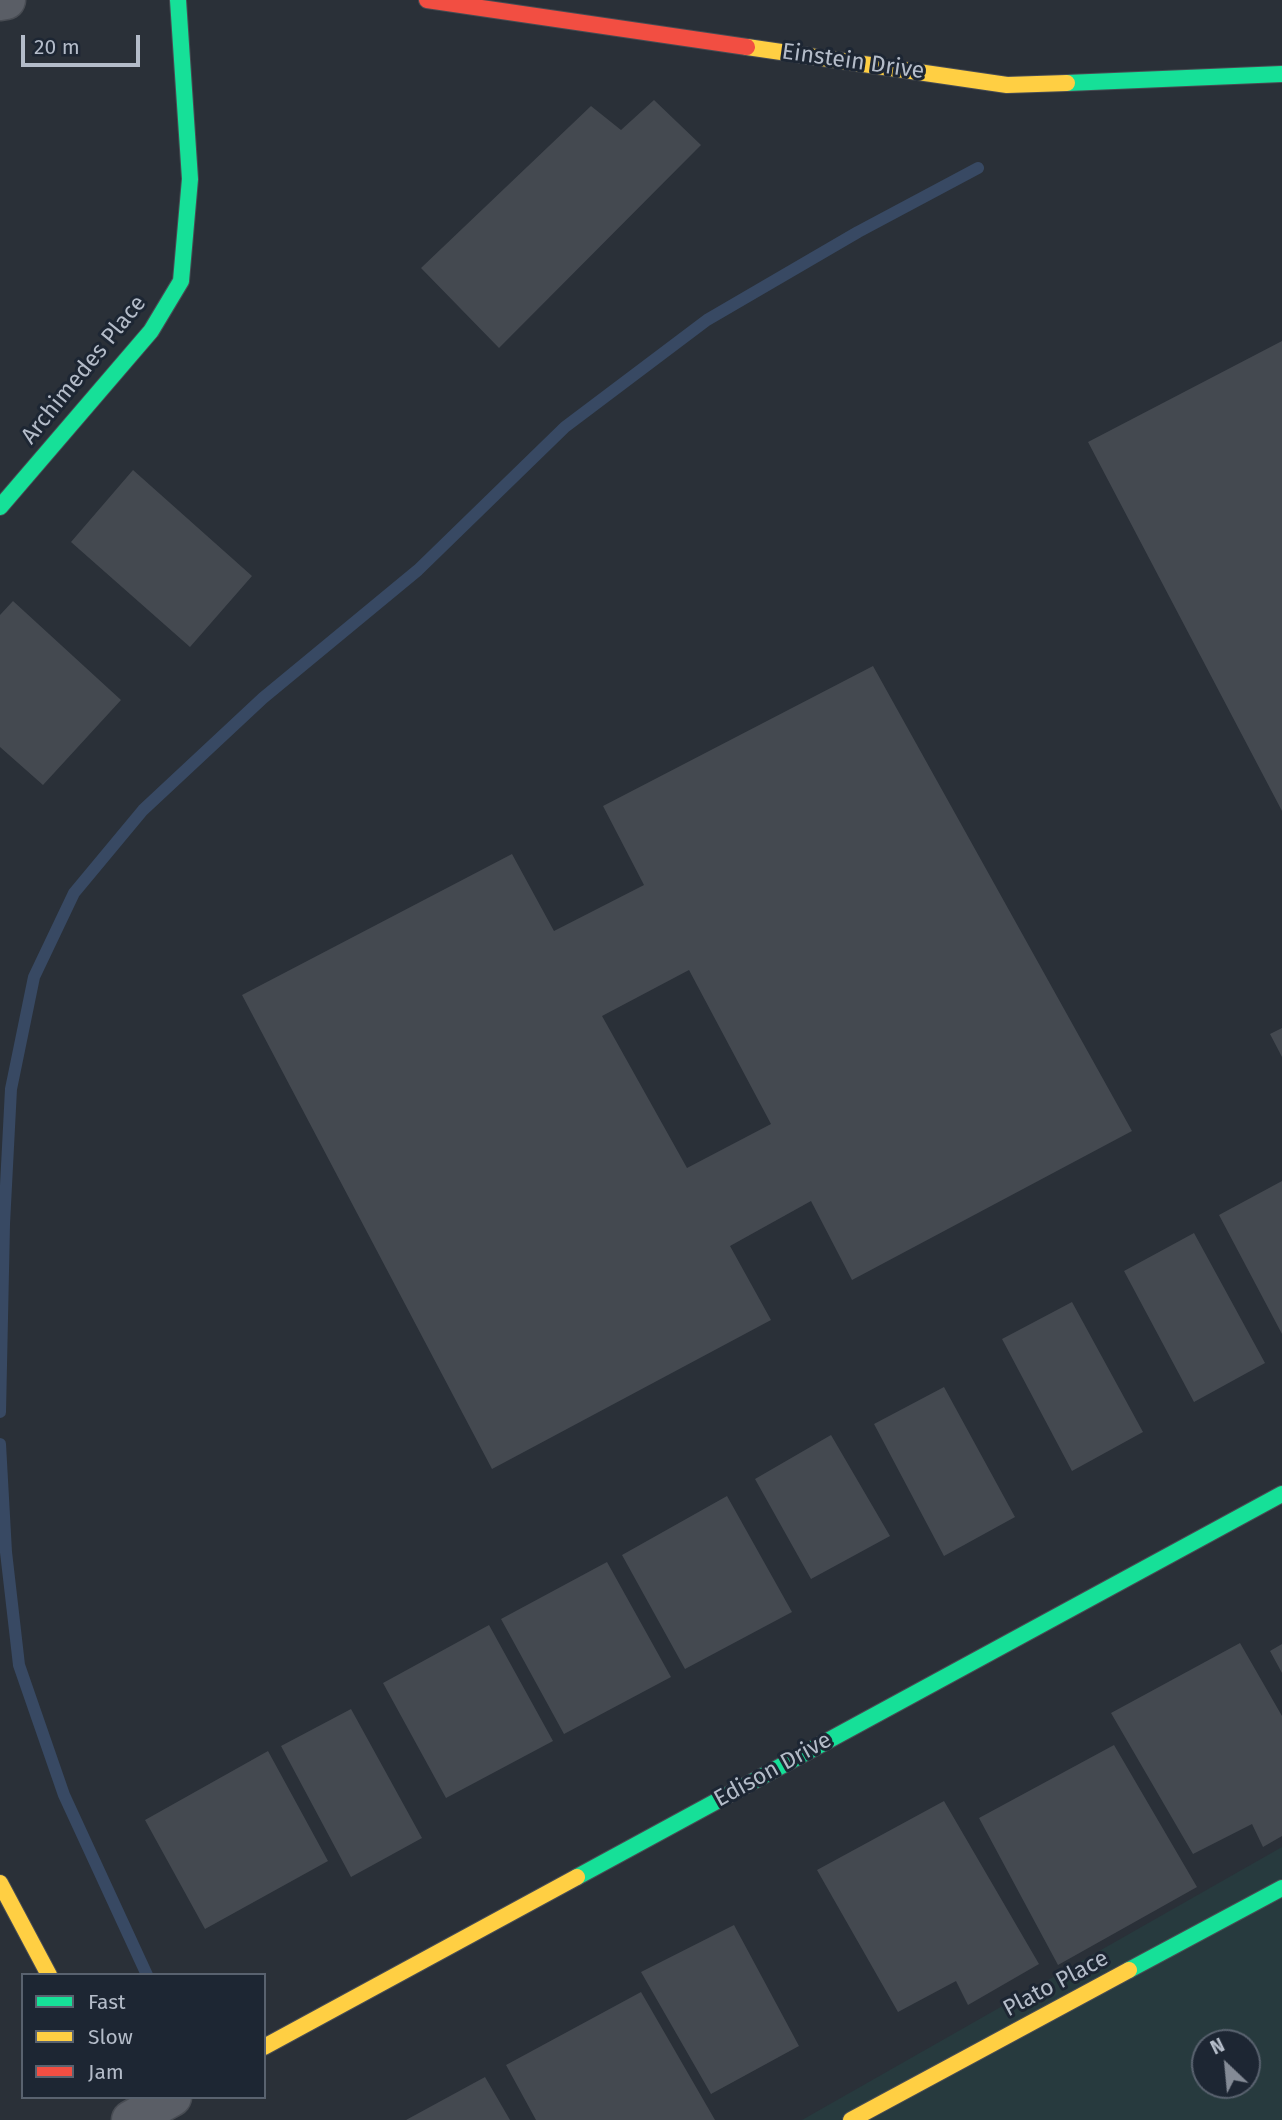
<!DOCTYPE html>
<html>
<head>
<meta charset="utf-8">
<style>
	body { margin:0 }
	#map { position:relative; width:1282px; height:2120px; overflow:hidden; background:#2a3038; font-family:"Fira Sans",sans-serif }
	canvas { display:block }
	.legend { position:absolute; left:21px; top:1973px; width:245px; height:126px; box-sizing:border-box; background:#1d2633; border:2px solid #59626f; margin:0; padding:9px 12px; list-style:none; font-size:21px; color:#b4bcc9 }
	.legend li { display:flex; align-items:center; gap:14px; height:35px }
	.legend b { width:35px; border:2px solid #59626f }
	.north { position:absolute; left:1191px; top:2029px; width:70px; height:70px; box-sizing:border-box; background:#1d2633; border:2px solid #59626f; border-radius:50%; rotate:334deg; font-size:19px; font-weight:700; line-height:28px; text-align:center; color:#b4bcc9 }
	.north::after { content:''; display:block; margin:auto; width:24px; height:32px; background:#848b96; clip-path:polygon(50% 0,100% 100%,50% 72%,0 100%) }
	.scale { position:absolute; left:21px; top:35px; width:119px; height:32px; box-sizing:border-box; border:4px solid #b4bcc9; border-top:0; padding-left:9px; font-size:21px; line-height:24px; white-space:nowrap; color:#b4bcc9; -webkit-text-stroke:5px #1d2633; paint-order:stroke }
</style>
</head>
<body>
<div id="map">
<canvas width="1282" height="2120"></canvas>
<ul class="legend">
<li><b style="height:9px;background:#16e098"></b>Fast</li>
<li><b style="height:9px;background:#ffcf43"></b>Slow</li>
<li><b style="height:9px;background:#f24e42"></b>Jam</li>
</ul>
<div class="north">N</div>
<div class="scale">20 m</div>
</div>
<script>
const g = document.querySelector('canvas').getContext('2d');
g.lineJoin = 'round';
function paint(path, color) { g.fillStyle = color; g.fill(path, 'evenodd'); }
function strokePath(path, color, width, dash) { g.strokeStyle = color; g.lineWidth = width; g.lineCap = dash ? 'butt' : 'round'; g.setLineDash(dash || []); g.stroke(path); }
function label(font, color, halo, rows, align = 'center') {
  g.font = font + ' "Fira Sans",sans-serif'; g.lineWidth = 6; g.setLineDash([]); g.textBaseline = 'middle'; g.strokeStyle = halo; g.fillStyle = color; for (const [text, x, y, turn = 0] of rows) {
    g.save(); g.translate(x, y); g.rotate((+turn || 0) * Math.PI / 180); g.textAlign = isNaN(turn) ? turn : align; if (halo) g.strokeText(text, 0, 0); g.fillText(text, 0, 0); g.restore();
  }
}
const green = new Path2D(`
	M1282,1847V2120H802ZM1205,2043H1247V2085H1205Z`);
const stream = new Path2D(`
	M0,1412L4,1224L11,1089L34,977L74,893L143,810L263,698L418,570L565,427L707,320L858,232L978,168
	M0,1444L6,1552L19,1665L64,1795L147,1975`);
const building = new Path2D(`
	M654,100L701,145L499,348L421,268L591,106L621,130Z
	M1282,341V811L1088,442Z
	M133,470L252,576L190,647L71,542Z
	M13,601L121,700L43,785L0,747V615Z
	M873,666L1132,1131L852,1280L811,1201L730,1246L771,1320L492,1469L242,995L512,854L554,931L644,885L603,806ZM689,970L771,1124L687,1168L602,1016Z
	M1282,1028V1057L1270,1034Z
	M1282,1181V1334L1219,1215Z
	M1194,1233L1265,1363L1194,1402L1124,1271Z
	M1072,1302L1143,1432L1072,1471L1002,1339Z
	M944,1387L1015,1517L944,1556L874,1424Z
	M831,1435L890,1536L811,1579L755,1479Z
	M727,1496L792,1612L685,1669L622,1555Z
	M607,1562L671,1677L564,1734L501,1619Z
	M489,1625L553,1741L446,1798L383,1683Z
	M1240,1643L1282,1716V1836L1263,1847L1252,1824L1193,1854L1111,1713Z
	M1282,1644V1673L1270,1651Z
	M351,1709L422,1838L351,1877L281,1746Z
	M1114,1745L1197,1887L1058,1965L979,1818Z
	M268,1751L328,1861L205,1929L145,1820Z
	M944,1801L1039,1964L968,2005L956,1981L898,2012L817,1870Z
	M734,1925L799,2046L711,2094L641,1972Z
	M641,1992L715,2120H536L506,2065Z
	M485,2077L510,2120H406Z`);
const street = new Path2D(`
	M0,1L6,0
	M131,2120L172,2097`);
const fast = new Path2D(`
	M1067,83L1282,74
	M0,507L151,331L181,281L190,179L178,0
	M577,1877L1282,1494
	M1129,1970L1282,1888`);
const slow = new Path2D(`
	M747,47L1007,85L1067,83
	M0,1883L49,1975
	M264,2047L577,1877
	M851,2120L1129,1970`);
const jam = new Path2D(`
	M427,0L747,47`);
const streetNames = [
	["Einstein Drive",853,62,8],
	["Archimedes Place",84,370,-51],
	["Edison Drive",773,1770,-29],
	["Plato Place",1056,1984,-28]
];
paint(green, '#273a3e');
strokePath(stream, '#384963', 12);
paint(building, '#444950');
strokePath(street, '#484c53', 41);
strokePath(fast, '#484c53', 18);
strokePath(slow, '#484c53', 18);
strokePath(jam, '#484c53', 18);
strokePath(street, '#5a5e66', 38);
strokePath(fast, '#16e098', 16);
strokePath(slow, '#ffcf43', 16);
strokePath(jam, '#f24e42', 16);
label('23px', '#b4bcc9', '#1d2633', streetNames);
</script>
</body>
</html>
